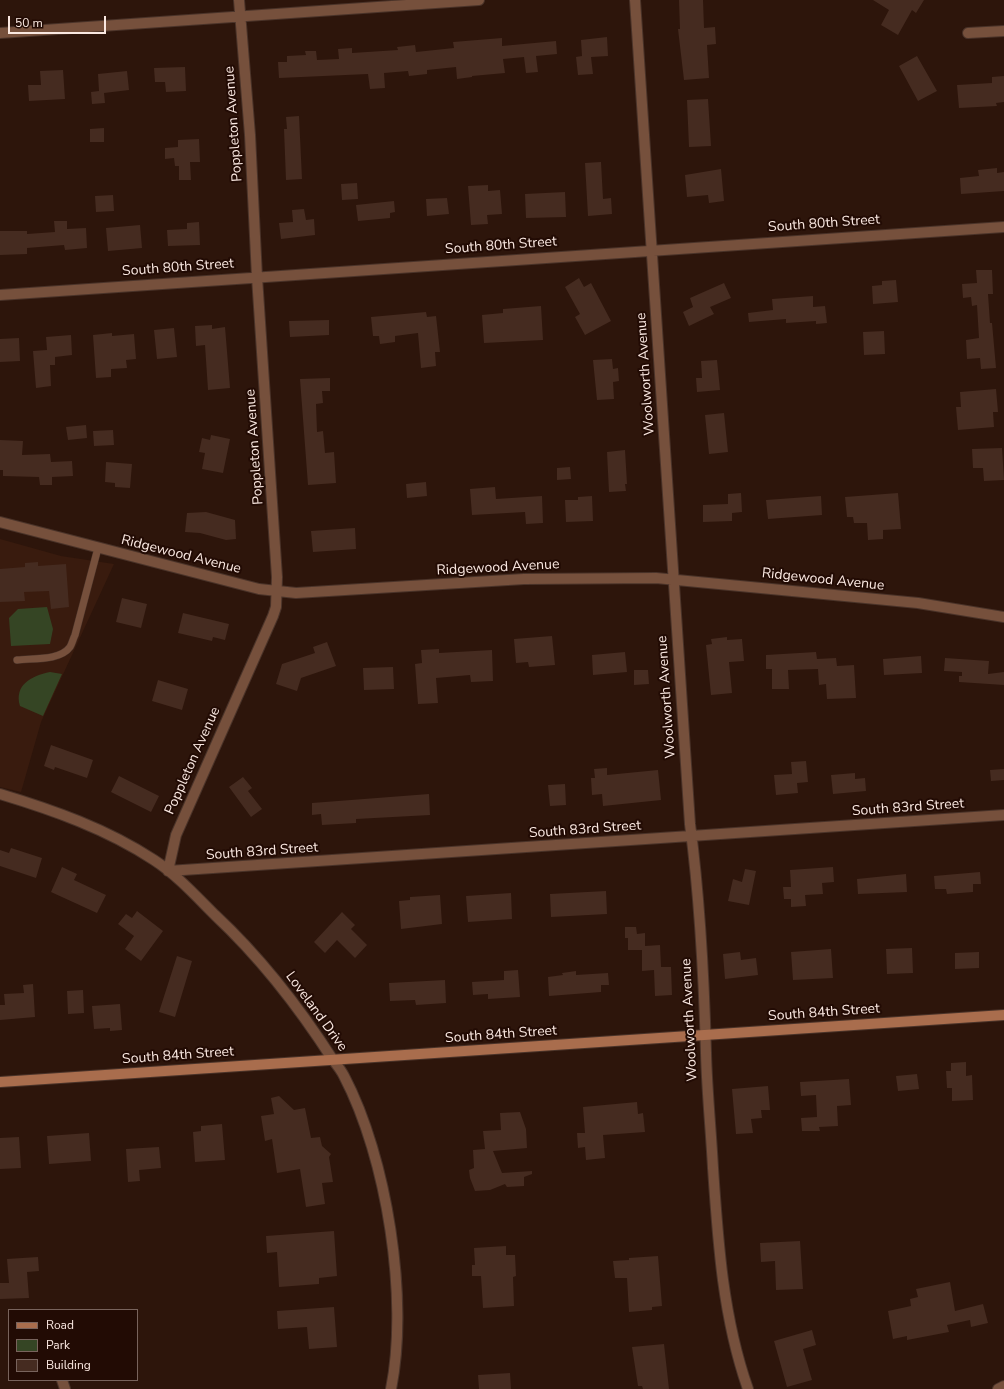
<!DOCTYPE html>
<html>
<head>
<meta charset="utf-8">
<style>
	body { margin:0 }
	#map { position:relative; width:1004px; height:1389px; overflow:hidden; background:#2d150b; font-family:"Nunito Sans",sans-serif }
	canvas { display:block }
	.legend { position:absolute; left:8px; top:1309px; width:130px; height:72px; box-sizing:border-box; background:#220b04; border:1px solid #78635c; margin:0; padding:5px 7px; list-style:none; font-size:12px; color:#fae8e1 }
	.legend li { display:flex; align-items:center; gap:8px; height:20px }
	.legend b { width:20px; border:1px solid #78635c }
	.scale { position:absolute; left:8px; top:16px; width:98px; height:18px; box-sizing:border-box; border:2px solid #fae8e1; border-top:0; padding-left:5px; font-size:12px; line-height:14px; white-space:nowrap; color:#fae8e1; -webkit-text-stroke:3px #220b04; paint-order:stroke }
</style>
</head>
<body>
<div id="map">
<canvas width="1004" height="1389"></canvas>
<ul class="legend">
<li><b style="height:5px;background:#a96d4d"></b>Road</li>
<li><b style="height:11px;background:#354524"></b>Park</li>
<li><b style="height:11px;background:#452b20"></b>Building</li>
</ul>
<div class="scale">50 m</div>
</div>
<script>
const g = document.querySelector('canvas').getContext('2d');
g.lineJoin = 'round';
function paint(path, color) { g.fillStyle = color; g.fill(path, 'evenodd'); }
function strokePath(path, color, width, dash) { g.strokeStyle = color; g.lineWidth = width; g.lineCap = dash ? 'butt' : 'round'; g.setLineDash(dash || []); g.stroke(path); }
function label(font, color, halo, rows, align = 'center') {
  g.font = font + ' "Nunito Sans",sans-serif'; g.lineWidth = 4; g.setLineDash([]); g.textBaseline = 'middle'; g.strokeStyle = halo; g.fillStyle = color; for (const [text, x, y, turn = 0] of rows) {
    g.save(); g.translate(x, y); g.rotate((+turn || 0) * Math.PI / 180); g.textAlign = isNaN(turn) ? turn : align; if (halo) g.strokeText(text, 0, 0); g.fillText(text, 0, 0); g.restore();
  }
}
const built = new Path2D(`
	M0,539L61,556L114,564L41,722L21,792L0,787Z`);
const green = new Path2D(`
	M47,607L53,629L50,644L11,646L9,618L18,609Z
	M50,672L62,674L43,716L20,706C14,685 31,676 50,672Z`);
const building = new Path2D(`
	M679,0H703L704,28L715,27L716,44L707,45L709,78L684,80L678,29H680Z
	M873,0H924L916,13L912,10L898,35L881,25L889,10Z
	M607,37L608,56L591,57L593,74L578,75L576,57L582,56L581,40Z
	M502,38V46L556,41L557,54L536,56L538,72L526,73L524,57L503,59L505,73L472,76V77L457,79L456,67L427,70V74L409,76L408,71L384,73L385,88L370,89L368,74L279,78L278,62H287V56L306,55L305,51H316L317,60L339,59L338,49L352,48V53L398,50L397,47L415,45L416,52L454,48L453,42Z
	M917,56L937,91L918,101L899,66Z
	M185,67L186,91L166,92L165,82H155L154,68Z
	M63,70L65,99L29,101L28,85H41L40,71Z
	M127,71L129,90L104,93L105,103L92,104L91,92L99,91L98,74Z
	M1004,76V102L996,103L997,106L959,108L957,85L992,83V77Z
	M708,99L711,146L689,147L687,100Z
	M299,116L302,179L286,180L284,129H287L286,117Z
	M104,128V142H90V129Z
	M199,139L200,162H190L191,180H179V166H175L174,158L165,159V148L178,147V140Z
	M601,162L603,199L611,198L612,214L588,216L585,163Z
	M997,168V173L1004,172V191L961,194L960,178L979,176L978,170Z
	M721,169L724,201L709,203L708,195L687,197L685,175Z
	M357,183L358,199L342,200L341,184Z
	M488,185V191L500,190L502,214L487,215L488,224L471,225L468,186Z
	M565,192L566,217L526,218L525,194Z
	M113,195L114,211L96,212L95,196Z
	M447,198L449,214L427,216L426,199Z
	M394,201L395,212L390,213V218L358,221L356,205Z
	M304,209L306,220L314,219L315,235L281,239L279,223L293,222L292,210Z
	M54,221H67V229L86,228L87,248L65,250L64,245L27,248V254L0,255V231H27V234L55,232Z
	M199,222L200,245L168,246L167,230L187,229V223Z
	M140,225L142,248L108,251L106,228Z
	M976,270H992L993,294H988L990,323H992L996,368L981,369L980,358L967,359L966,340L979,338L977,305L972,306L971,297L963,298L962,284L977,283Z
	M579,278L584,287L591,283L611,321L585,335L575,317L580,314L565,287Z
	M896,280L898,302L873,304L872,286L882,285V281Z
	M724,283L731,298L710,307L714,314L689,326L683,312L693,307L690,298Z
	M813,296V307L825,306L827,323L816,324V321L786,323V319L749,322L748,313L773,310L772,299Z
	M541,306L543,340L484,343L482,315L503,313V309Z
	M426,312L427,317L436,316L440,352H435L436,366L421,368L418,333L395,336V342L380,344L379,336H373L371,317Z
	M329,320V335L290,337L289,321Z
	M212,325V329L225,327L230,388L208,390L205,345L196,346L195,326Z
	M174,328L177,357L157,359L154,330Z
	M884,331L885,354L864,355L863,332Z
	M112,333V336L134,334L136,359L126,360L127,368L111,369V377L96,378L93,335Z
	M71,335L72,355L55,357V365H50L51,386L36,388L33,351L47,350L46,337Z
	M19,338L20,361L0,362V339Z
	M612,359L613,369L618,368L619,381L613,382L614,399L597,400L593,360Z
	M717,360L720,390L697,392L696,378H702L701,361Z
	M330,378V391H322L323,403L316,404L317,432L323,431L325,453L334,452L336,483L308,485L300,379Z
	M996,389L998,412H993L994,427L958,430L956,407H961L960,392Z
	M724,413L728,452L709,454L705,415Z
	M86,425L87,438L68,440L66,427Z
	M113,430L114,445L94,446L93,431Z
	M211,435L230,439L223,473L202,469L205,453L199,452L202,438L210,440Z
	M0,440L23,441L22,455L50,454L51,462L72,461L73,476L52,477V485H40L39,477L3,476V470H0Z
	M1002,448L1004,480L984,481L983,468H973L972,449Z
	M625,450L627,484H625L626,491L609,492L607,452Z
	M106,462L132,464L130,488L115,487V483L105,482Z
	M570,467L571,479L557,480V468Z
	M426,482L427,496L407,498L406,484Z
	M495,487L496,499L542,496L543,523L526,524L525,512L472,515L470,489Z
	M741,493L742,512L732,513V521L703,522V505L728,504V494Z
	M898,493L901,529L883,530V539L868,540L867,523H854L853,517H847L845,497Z
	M592,496L593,521L566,522L565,500H578V497Z
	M821,496L822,515L768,519L766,500Z
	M206,512L235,520L236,539L226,540L200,533L185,532L187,513Z
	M355,528L356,549L313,552L311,531Z
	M38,562V566L66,564L69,607L51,609L49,591L24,592L25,601L0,602V569L25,567V563Z
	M122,598L147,604L141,628L116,622Z
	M183,613L229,624L225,640L213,637L212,641L178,633Z
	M552,636L555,665L529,667L528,662L516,663L514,639Z
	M727,637V640L742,639L744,661L729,662L732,693L711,695L706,645L712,644L711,639Z
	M327,642L336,666L301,678L297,691L276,684L282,664L315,653L313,647Z
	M439,649V653L492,650L493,681L471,682L470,675L436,678L438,703L418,704L415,664L422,663L421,650Z
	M625,652L627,672L593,675L592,655Z
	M816,652L817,659L836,658L837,666L854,665L856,698L827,699L826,684L819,685L818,669L788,670L789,689H772V669H766V655Z
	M921,656L922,673L884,675L883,659Z
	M945,658L989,661L988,674L1004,672V685L959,682V676H962V672L944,671Z
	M393,667L394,689L364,690L363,668Z
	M634,670H648L649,684L634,685Z
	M158,680L188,689L182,710L152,701Z
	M51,745L93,760L87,778L55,767L54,770L44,766Z
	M806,761L808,782L797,783L798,793L776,795L774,775L792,774L791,762Z
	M607,768V775L658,770L661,800L603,806L602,794L592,795L591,778H595L594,769Z
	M1004,769V780L991,781L990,770Z
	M855,773V779L865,778L866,791L833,794L831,775Z
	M119,776L159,796L151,812L111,792Z
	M243,777L252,788L248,791L262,809L251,817L229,787Z
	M565,784L566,805L550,806L548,785Z
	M429,794L430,815L356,819V823L322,825L321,814L312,815V803Z
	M11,848L42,858L36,878L0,866V850L9,853Z
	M62,867L77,874L74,880L106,895L97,913L51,892Z
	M833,867L834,882L822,883L823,894L805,895L806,906L791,907V899H784L783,887H791L790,870Z
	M745,869L756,871L749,905L728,901L733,879L742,882Z
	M980,872L981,884H973V892L947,894L946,889H935L934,876Z
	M906,874L907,892L858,894L857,879Z
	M606,891L607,914L551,917L550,894Z
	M511,893L512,919L468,922L466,896Z
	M440,895L442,924L401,929L399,901L410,900V897Z
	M137,911L163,931L141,961L125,949L134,936L118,924L126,914L132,918Z
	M342,912L355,925L351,929L367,945L355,958L337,940L325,953L314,942Z
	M625,927H636L637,934L645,933V946L660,945L661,967H671L672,995L655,996L654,970L642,971V950H628V938H625Z
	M912,948L913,973L887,974L886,949Z
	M831,949L833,978L793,980L791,952Z
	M740,952L741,960L756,958L758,975L725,979L723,954Z
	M979,952V968L955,969V953Z
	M177,956L192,961L175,1017L159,1012Z
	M518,970L520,997L488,999V994L473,995L472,982L504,980V971Z
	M576,971V975L608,973L609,985H601V992L549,996L548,977L563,975L562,973Z
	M445,980L446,1003L416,1005L415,1000L390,1001L389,983Z
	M33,984L35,1017L0,1020V1005H5L4,994L24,993L23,985Z
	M83,990L84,1013L68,1014L67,991Z
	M120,1004L122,1030L110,1031V1028L94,1029L92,1006Z
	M966,1062V1076L972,1075L973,1100L952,1101V1088H947L946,1071H951V1063Z
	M917,1074L919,1089L898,1091L896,1076Z
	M849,1079L851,1105L837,1106L838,1126L819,1127L820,1131H802L801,1118L817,1117L816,1095L801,1096L800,1082Z
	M768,1086L770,1110H761L762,1118L751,1119L753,1133L736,1134L732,1089Z
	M279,1096L294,1110L305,1108L311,1138L320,1137L322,1146L331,1154L329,1157L333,1182L322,1183L325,1204L306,1207L300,1169L277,1173L272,1139L265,1141L261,1116L274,1114L271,1098Z
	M637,1102L638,1114L643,1113L645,1132L603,1135L605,1158L586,1160L585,1147L578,1148L577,1133H585L583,1107Z
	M520,1112L526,1129L527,1148L493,1151L502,1173L532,1171V1174L524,1177V1186L507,1187L505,1184L490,1190L475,1191L470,1178L469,1170L474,1168L473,1150L485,1149L483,1131L501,1130L500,1113Z
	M222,1124L225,1160L195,1162L193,1132L201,1131V1126Z
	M89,1133L91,1161L49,1164L47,1136Z
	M19,1137L21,1168L0,1169V1138Z
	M159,1147L161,1168L139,1170L140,1181L128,1182L126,1149Z
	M334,1231L337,1276L319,1278V1284L279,1287L277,1252L267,1253L266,1236Z
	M800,1241L803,1289L776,1290L775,1261L761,1262L760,1243Z
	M506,1246V1255H515L516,1276L513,1277L514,1306L483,1308L481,1276H472V1265H475L474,1248Z
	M658,1256L662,1306L652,1307V1310L629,1312L627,1278H615L613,1261L629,1260V1258Z
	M38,1257L39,1271L27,1272L29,1298L0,1299V1283H9L7,1259Z
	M950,1282L955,1311L983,1304L988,1323L971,1327L970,1320L947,1325L949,1332L907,1340V1336L893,1339L888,1311L911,1306L910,1299L918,1297L916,1289Z
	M334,1307L337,1347L309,1349L307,1327L278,1329L277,1311Z
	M812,1330L816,1345L803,1349L812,1380L787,1387L774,1341Z
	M664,1344L669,1389H643L642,1386H638L632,1347Z
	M510,1373L511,1389H479L478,1375Z`);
const lane = new Path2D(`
	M17,660C32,658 60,661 70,647C72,644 73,639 75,635L98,548`);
const street = new Path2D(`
	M239,0L250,135L257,277L277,577L276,607L273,616L176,835L168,871L1004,815
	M635,0L690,824C700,900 704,977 706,1053C707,1092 711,1130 713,1168C718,1243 723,1318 748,1389
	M0,33L479,0
	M968,33L1004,31
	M0,295L1004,227
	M0,522L259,589L296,593L524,579L656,578L918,603L1004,617
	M0,794C53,810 107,829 154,860C177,875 196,896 215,915C261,958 299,1007 333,1060C337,1065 341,1070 344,1076C387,1158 409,1299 391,1389
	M62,1380L65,1389
	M998,1389L1004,1386`);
const secondary = new Path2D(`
	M0,1082L1004,1015`);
const streetNames = [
	["Poppleton Avenue",234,124,-94],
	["South 80th Street",824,224,-4],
	["South 80th Street",501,246,-4],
	["South 80th Street",178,268,-4],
	["Woolworth Avenue",646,374,-94],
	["Poppleton Avenue",255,447,-94],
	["Ridgewood Avenue",181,555,14],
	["Ridgewood Avenue",498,568,-3],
	["Ridgewood Avenue",823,580,6],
	["Woolworth Avenue",667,697,-94],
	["Poppleton Avenue",193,761,-66],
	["South 83rd Street",908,808,-4],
	["South 83rd Street",585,830,-4],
	["South 83rd Street",262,852,-4],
	["Loveland Drive",316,1012,54],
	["South 84th Street",824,1013,-4],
	["Woolworth Avenue",690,1020,-93],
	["South 84th Street",501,1035,-4],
	["South 84th Street",178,1056,-4]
];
paint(built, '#391b0e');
paint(green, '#354524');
paint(building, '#452b20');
strokePath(lane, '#4a3329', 8);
strokePath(street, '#4a3329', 12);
strokePath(secondary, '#4a3329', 12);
strokePath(lane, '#76503c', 7);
strokePath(street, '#76503c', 10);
strokePath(secondary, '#a96d4d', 10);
label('14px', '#fae8e1', '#220b04', streetNames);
</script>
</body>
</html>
